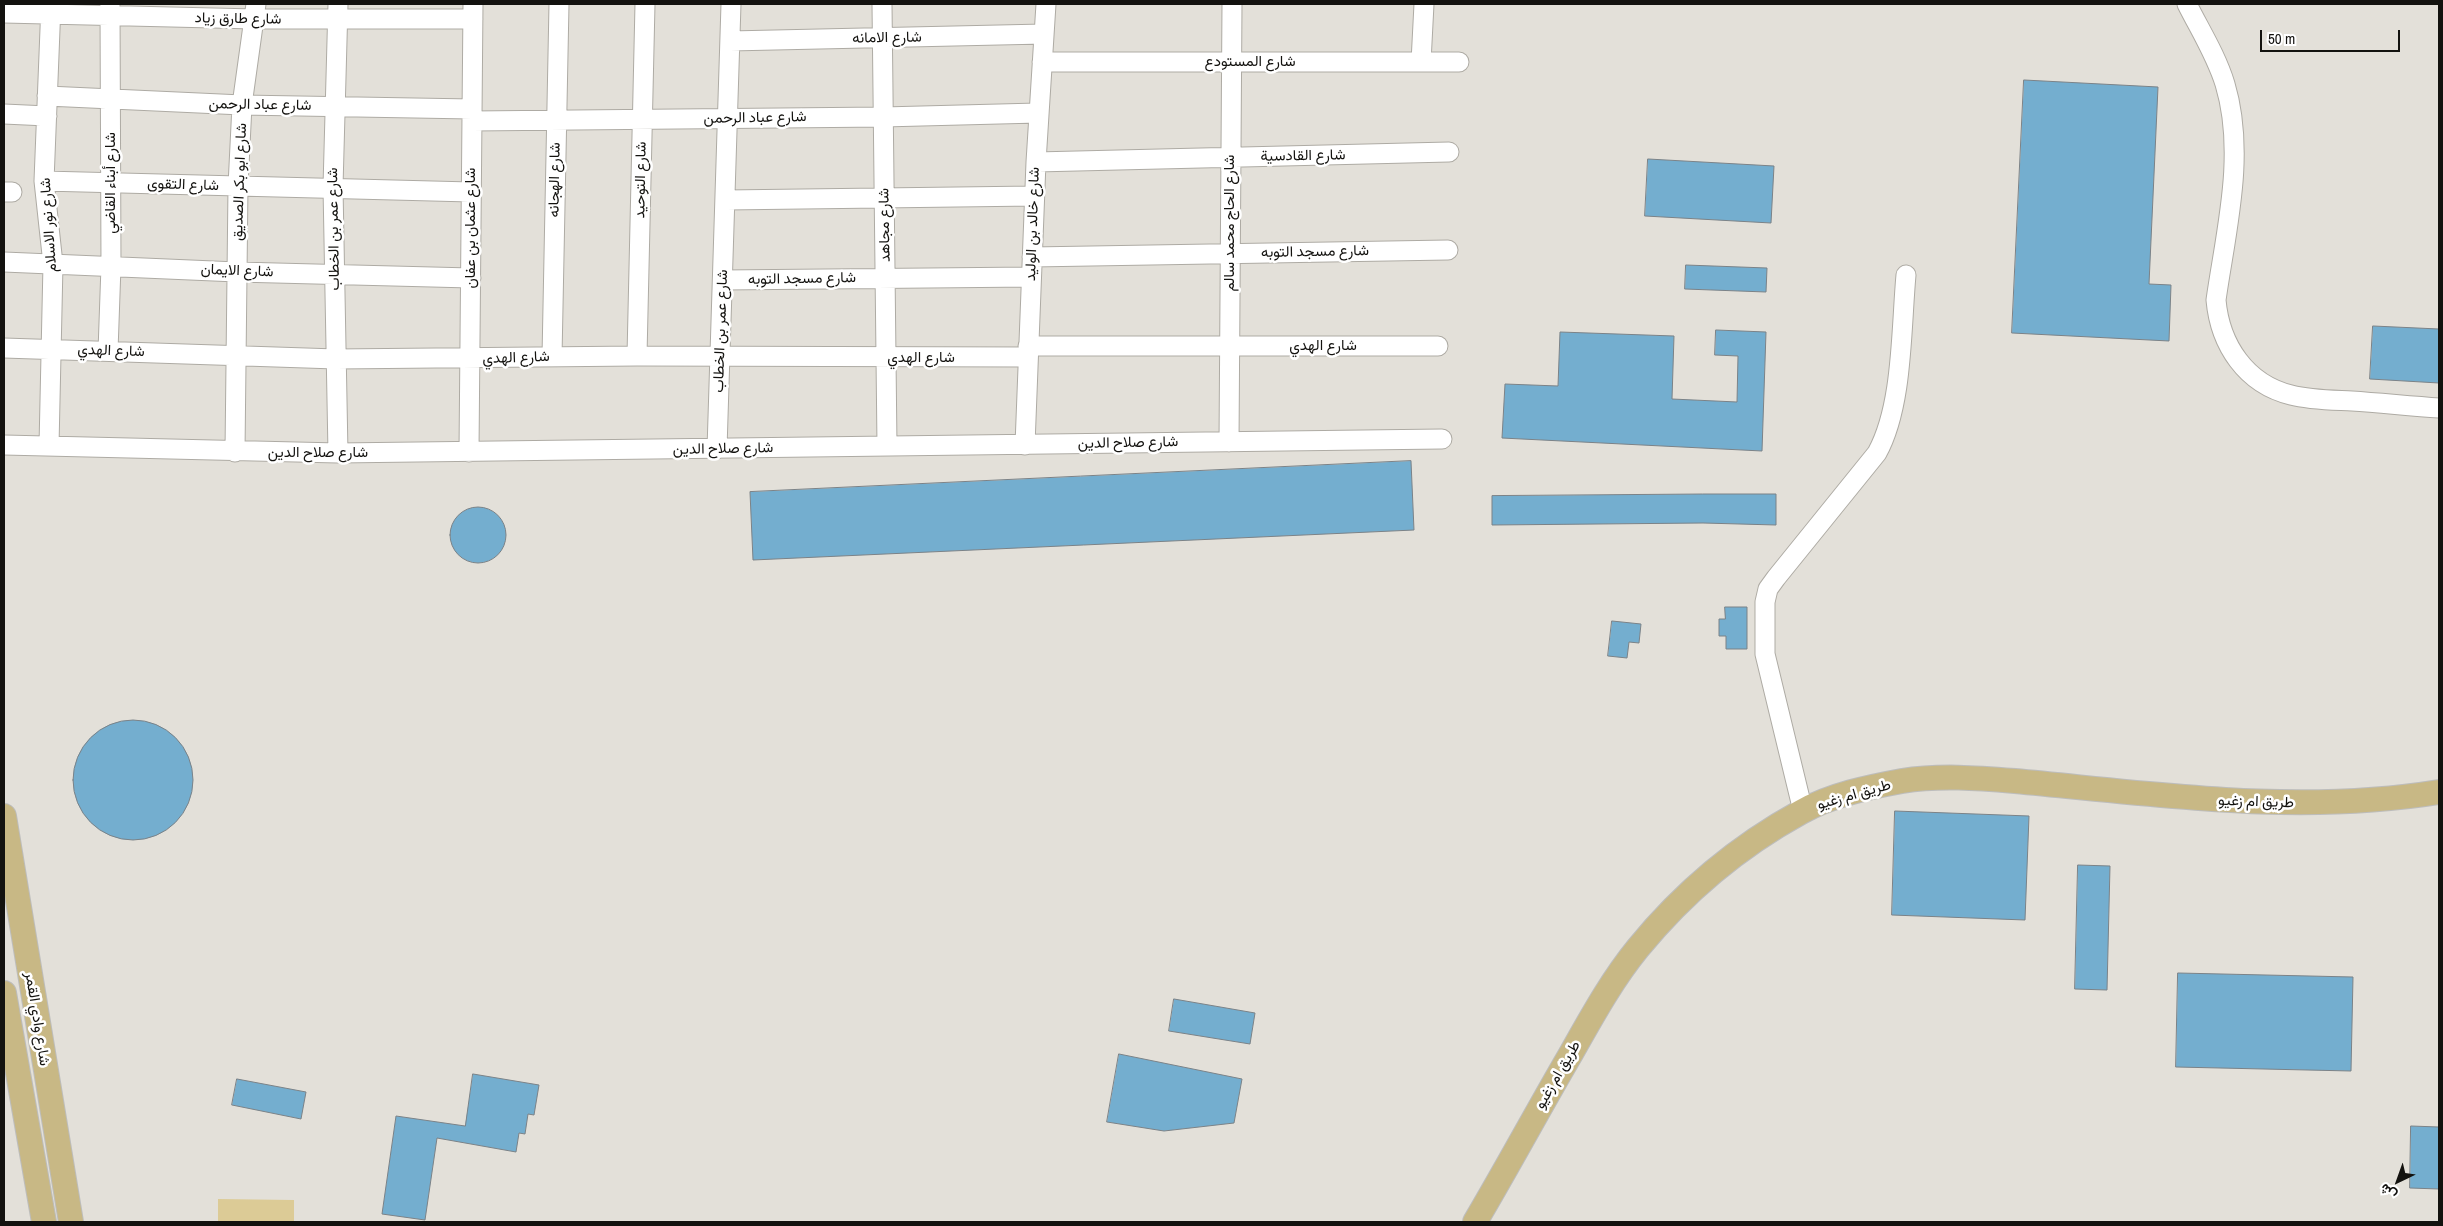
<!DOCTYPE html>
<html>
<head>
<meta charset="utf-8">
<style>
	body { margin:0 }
	#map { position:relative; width:2443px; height:1226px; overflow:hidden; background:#e3e0d9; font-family:"Archivo Narrow",Vazirmatn,sans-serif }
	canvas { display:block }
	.frame { position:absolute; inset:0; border:5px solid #13120f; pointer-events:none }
	.north { position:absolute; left:2373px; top:1156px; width:50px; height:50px; -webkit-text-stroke:4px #fff; paint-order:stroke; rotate:222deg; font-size:14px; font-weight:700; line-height:20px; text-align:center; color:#13120f }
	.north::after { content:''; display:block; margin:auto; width:18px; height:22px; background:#13120f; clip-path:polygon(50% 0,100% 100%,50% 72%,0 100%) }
	.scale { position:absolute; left:2260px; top:30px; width:140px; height:22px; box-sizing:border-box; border:2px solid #13120f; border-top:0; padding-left:6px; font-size:15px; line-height:18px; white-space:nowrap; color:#13120f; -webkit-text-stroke:4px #fff; paint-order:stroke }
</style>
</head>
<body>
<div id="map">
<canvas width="2443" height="1226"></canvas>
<div class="frame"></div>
<div class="north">ش</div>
<div class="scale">50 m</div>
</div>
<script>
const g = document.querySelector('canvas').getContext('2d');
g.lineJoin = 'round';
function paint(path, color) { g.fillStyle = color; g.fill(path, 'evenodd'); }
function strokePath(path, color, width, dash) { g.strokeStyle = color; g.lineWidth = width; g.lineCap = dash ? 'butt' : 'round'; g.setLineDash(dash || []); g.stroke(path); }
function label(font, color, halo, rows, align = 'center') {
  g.font = font + ' "Archivo Narrow",Vazirmatn,sans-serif'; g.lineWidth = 5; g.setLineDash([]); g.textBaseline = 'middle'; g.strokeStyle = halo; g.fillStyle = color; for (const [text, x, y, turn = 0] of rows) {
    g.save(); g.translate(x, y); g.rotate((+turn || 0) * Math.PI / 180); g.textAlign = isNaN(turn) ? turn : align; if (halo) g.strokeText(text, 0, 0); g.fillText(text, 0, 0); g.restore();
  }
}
const green = new Path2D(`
	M218,1199L294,1200V1222H218Z`);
const building = new Path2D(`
	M2024,80L2158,87L2149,284L2171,285L2169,341L2012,333Z
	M1648,159L1774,166L1771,223L1645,216Z
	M1686,265L1767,268L1766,292L1685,289Z
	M2373,326L2439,329V383L2370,379Z
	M1716,330L1766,332L1762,451L1502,438L1505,384L1558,386L1560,332L1674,336L1672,399L1737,402L1738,356L1715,355Z
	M1411,461L1414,530L753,560L750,492Z
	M1703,494H1776V525L1703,523L1492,525V496Z
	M450 535a28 28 0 1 1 56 0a28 28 0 1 1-56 0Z
	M1725,607H1747V649H1726V636H1719V619H1725Z
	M1612,621L1641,624L1639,643L1629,642L1627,658L1608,656Z
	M73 780a60 60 0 1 1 120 0a60 60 0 1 1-120 0Z
	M1895,811L2029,816L2025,920L1892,915Z
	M2078,865L2110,866L2107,990L2075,989Z
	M2178,973L2353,977L2351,1071L2176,1067Z
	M1174,999L1255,1013L1250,1044L1169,1031Z
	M1119,1054L1242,1079L1234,1123L1164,1131L1107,1122Z
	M473,1074L539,1085L534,1115L528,1114L525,1134L519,1133L516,1152L437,1138L425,1220L382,1214L396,1116L465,1126Z
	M237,1079L306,1092L301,1119L232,1105Z
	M2411,1126L2439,1127V1189L2410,1188Z`);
const minor = new Path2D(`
	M338,4L333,187L338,453
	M882,4L887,446
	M2187,4C2200,30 2216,55 2225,84C2246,154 2226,230 2216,300C2220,345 2246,384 2291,395C2310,400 2332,400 2352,401C2381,403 2410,406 2439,408
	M4,13L255,19H473
	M730,41L1044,34
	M1042,62H1459
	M1421,62L1424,4
	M47,96L242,105L472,109
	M4,114L47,116
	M472,121L883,117L1038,113
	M1036,162L1449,152
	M44,181L471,192
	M4,192H12
	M726,200L1034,196
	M1032,257L1448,250
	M4,262L237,272L471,278
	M723,280L1031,277
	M1028,346H1438
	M4,348L336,359L637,356L1028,357
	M108,351L111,266L110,5
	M637,356L645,4
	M552,357L559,4
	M1229,442L1232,4
	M4,445L338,453L1442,439
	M1025,445L1036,162L1046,4
	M49,446L53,264L44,181L51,4
	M717,449L731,4
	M235,452L238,186L242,105L256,4
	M469,452L473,4
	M1803,811L1765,654V602L1768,589L1776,578L1877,453C1903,406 1901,329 1906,275`);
const major = new Path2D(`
	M4,816L71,1222
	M4,993L44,1222
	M1475,1222C1507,1168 1537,1112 1569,1057C1590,1020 1611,981 1638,948C1683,893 1739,846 1801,812C1831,795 1869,787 1902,781C1939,775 1978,778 2015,781C2156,794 2297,815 2439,792`);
const streetNames = [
	["شارع طارق زياد",238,19,1],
	["شارع الامانه",887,38,-1],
	["شارع المستودع",1250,62],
	["شارع عباد الرحمن",260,105,1],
	["شارع عباد الرحمن",755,118,-1],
	["شارع القادسية",1303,156,-1],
	["شارع الهجانه",555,180,-89],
	["شارع التوحيد",641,180,-89],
	["شارع ابو بكر الصديق",240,182,-88],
	["شارع أبناء القاضي",111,183,-90],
	["شارع التقوى",183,185,2],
	["شارع الحاج محمد سالم",1230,223,-90],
	["شارع خالد بن الوليد",1033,224,-88],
	["شارع نور الاسلام",49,225,-94],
	["شارع مجاهد",885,225,-91],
	["شارع عثمان بن عفان",471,228,-90],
	["شارع عمر بن الخطاب",334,229,-91],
	["شارع مسجد التوبه",1315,252,-1],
	["شارع الايمان",237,271,2],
	["شارع مسجد التوبه",802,279,-1],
	["شارع عمر بن الخطاب",721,331,-88],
	["شارع الهدي",1323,346],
	["شارع الهدي",111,351,2],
	["شارع الهدي",516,358,-2],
	["شارع الهدي",921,358],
	["شارع صلاح الدين",1128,443,-1],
	["شارع صلاح الدين",723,449,-1],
	["شارع صلاح الدين",318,453],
	["طريق ام زغيو",1854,795,-16],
	["طريق ام زغيو",2256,802,2],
	["شارع وادي القمر",37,1019,81],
	["طريق ام زغيو",1558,1075,-60]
];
paint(green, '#dccb96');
paint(building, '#74aecf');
strokePath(building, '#7b8287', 1);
strokePath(minor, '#aeaba4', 21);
strokePath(major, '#bdbdbc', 26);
strokePath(minor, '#fff', 19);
strokePath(major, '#c8b885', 24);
label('15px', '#13120f', '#fff', streetNames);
</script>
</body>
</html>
